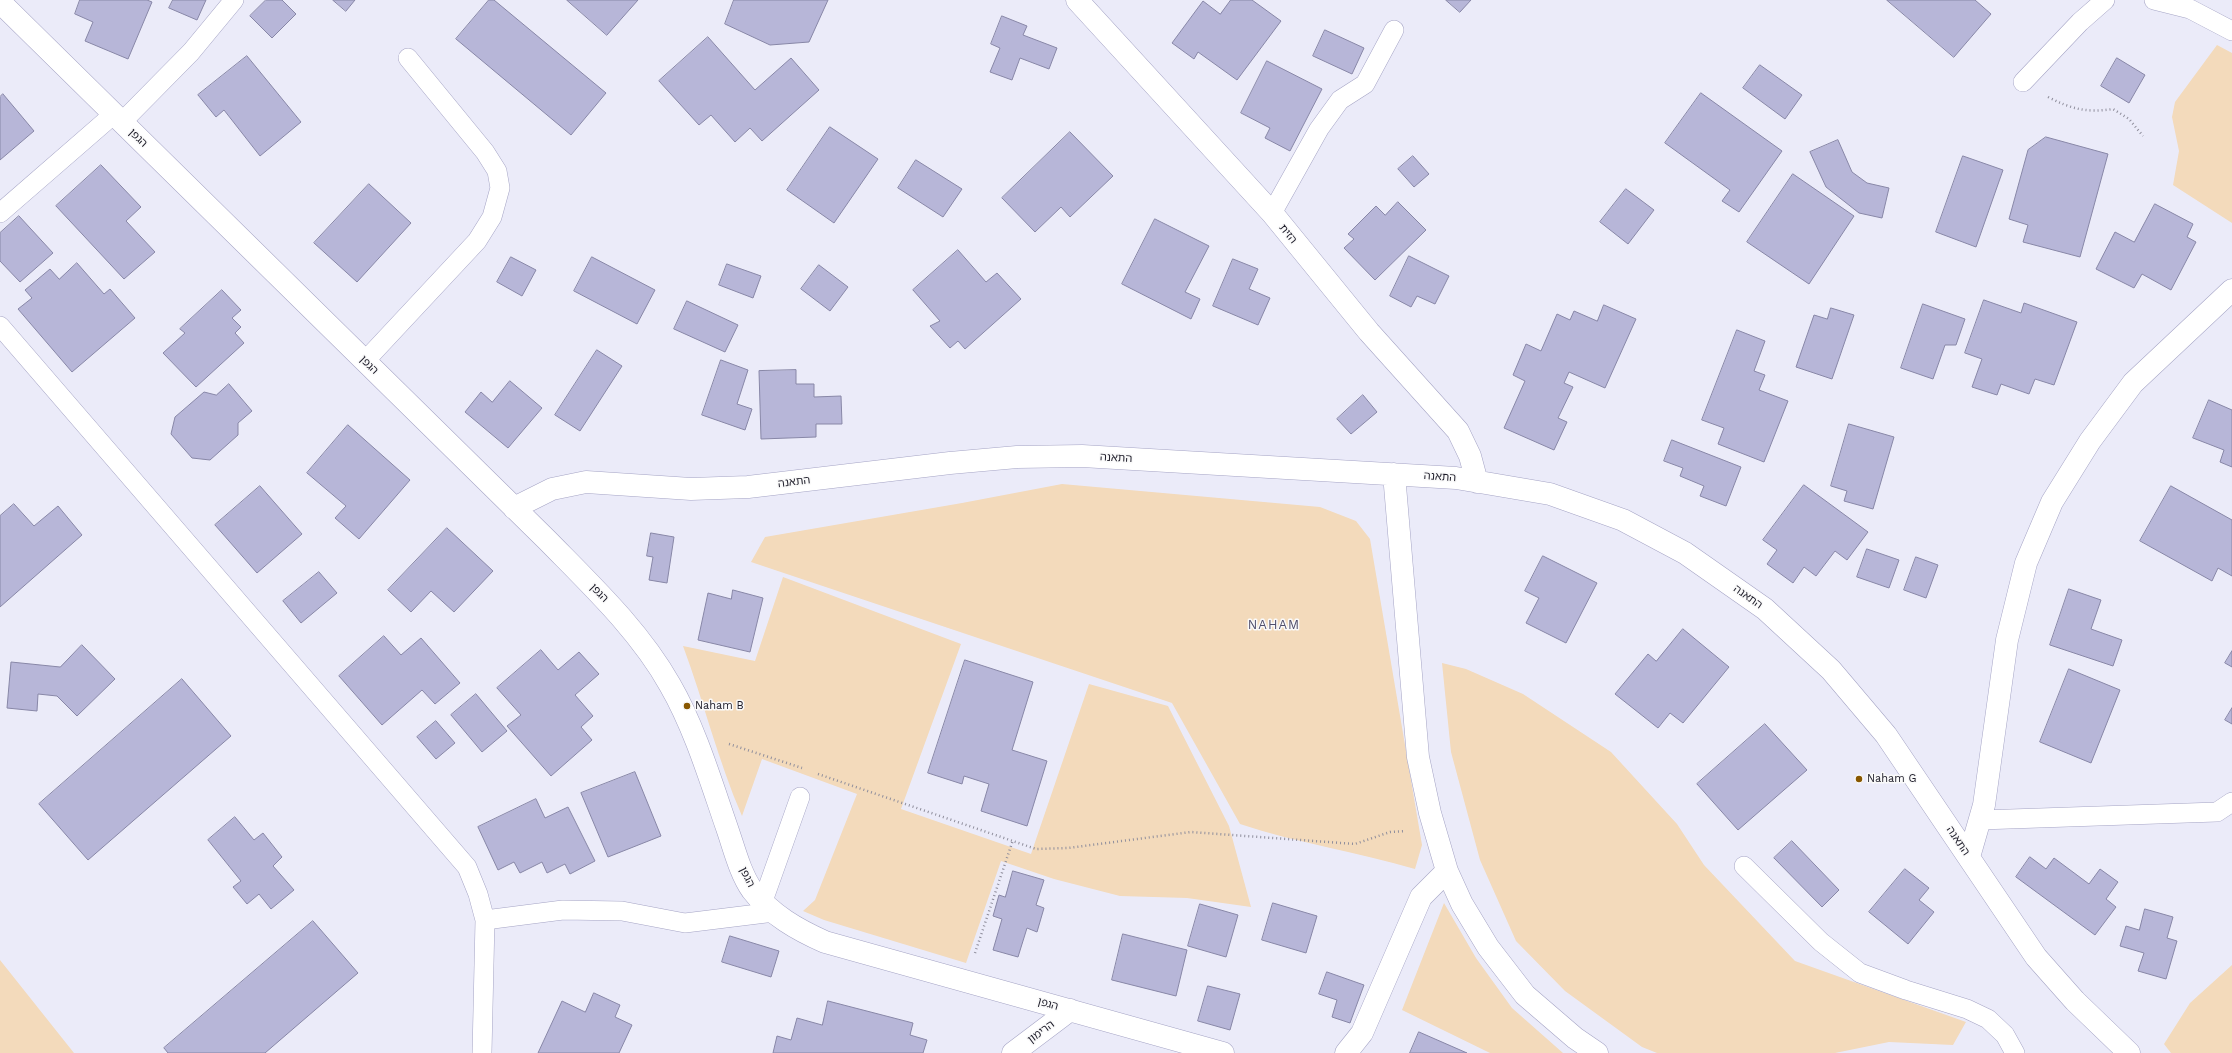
<!DOCTYPE html>
<html>
<head>
<meta charset="utf-8">
<style>
	body { margin:0 }
	canvas { display:block; background:#ebebf9 }
</style>
</head>
<body>
<canvas width="2232" height="1053"></canvas>
<script>
const g = document.querySelector('canvas').getContext('2d');
g.lineJoin = 'round';
function paint(path, color) { g.fillStyle = color; g.fill(path, 'evenodd'); }
function strokePath(path, color, width, dash) { g.strokeStyle = color; g.lineWidth = width; g.lineCap = dash ? 'butt' : 'round'; g.setLineDash(dash || []); g.stroke(path); }
function label(font, color, halo, rows, align = 'center') {
  g.font = font + ' "Work Sans","Noto Sans Hebrew",sans-serif'; g.lineWidth = 3; g.setLineDash([]); g.textBaseline = 'middle'; g.strokeStyle = halo; g.fillStyle = color; for (const [text, x, y, turn = 0] of rows) {
    g.save(); g.translate(x, y); g.rotate((+turn || 0) * Math.PI / 180); g.textAlign = isNaN(turn) ? turn : align; if (halo) g.strokeText(text, 0, 0); g.fillText(text, 0, 0); g.restore();
  }
}
const green = new Path2D(`
	M2217,45L2232,53V223L2173,185L2179,151L2172,117L2175,102Z
	M1062,484L1320,507L1356,521L1370,539L1422,845L1415,869C1357,852 1297,843 1240,824L1172,703L751,562L765,537L962,503Z
	M783,577L961,644L901,809L1031,854L1089,684L1168,706L1229,826L1251,907L1187,898L1120,896L1054,879L1001,861L966,963L824,920L803,911L815,900L857,794L762,759L742,816C718,761 704,702 683,646L755,661Z
	M1442,663L1466,669L1523,694L1611,752L1677,824L1704,865L1795,961L1966,1022L1953,1045L1889,1042L1835,1053H1657L1642,1047L1565,991L1516,941L1480,860L1451,752Z
	M1444,903L1476,958L1512,1008L1563,1053H1490L1402,1010Z
	M0,960L74,1053H0Z
	M2232,965V1053H2171L2164,1044L2190,1003Z`);
const building = new Path2D(`
	M80,0H147L152,2L128,59L85,41L93,22L75,14Z
	M173,0H206L197,20L169,8Z
	M266,0H282L296,14L272,38L250,16Z
	M333,0H355L346,11Z
	M489,0H494L606,93L571,135L456,39Z
	M567,0H638L607,35Z
	M734,0H828L809,42L770,45L725,24Z
	M1231,0H1252L1281,21L1237,80L1198,52L1194,59L1172,43L1203,1L1220,14Z
	M1446,0H1471L1460,12Z
	M1887,0H1975L1991,14L1954,57Z
	M1002,16L1027,26L1023,35L1057,48L1049,69L1020,58L1012,80L990,72L1000,48L991,44Z
	M1325,30L1364,48L1352,74L1313,56Z
	M708,37L755,90L791,58L819,90L762,141L750,128L735,142L711,115L699,125L659,81Z
	M247,56L301,122L260,156L224,110L216,117L198,95Z
	M2117,58L2145,75L2129,103L2101,86Z
	M1267,61L1322,89L1290,151L1265,138L1270,128L1241,113Z
	M1760,65L1802,95L1785,119L1743,88Z
	M1701,93L1782,151L1739,212L1722,201L1730,190L1665,143Z
	M3,94L34,131L0,160V97Z
	M830,127L878,159L834,223L787,190Z
	M1070,132L1113,176L1070,217L1061,207L1035,232L1002,198Z
	M2046,137L2108,154L2080,257L2023,242L2028,225L2009,219L2028,150Z
	M1838,140L1852,172L1867,183L1889,188L1882,218L1859,213L1826,187L1810,152Z
	M1413,156L1429,174L1414,187L1398,169Z
	M1963,156L2003,170L1976,247L1936,232Z
	M916,160L962,189L943,217L898,188Z
	M101,165L141,207L126,221L155,252L124,279L56,206Z
	M1793,174L1854,216L1809,284L1747,242Z
	M369,184L411,223L357,282L314,243Z
	M1626,189L1654,210L1628,244L1600,222Z
	M1398,202L1426,230L1375,280L1344,248L1354,239L1348,234L1376,206L1385,215Z
	M2155,204L2193,224L2187,237L2196,242L2171,290L2142,274L2134,288L2096,269L2115,232L2134,242Z
	M19,216L53,253L20,282L0,261V233Z
	M1155,219L1209,246L1185,292L1200,299L1191,319L1122,284Z
	M958,250L986,282L997,273L1021,299L965,349L958,341L950,348L930,326L940,321L913,290Z
	M1409,256L1449,276L1435,304L1417,296L1411,307L1390,296Z
	M511,257L536,270L522,296L497,282Z
	M592,257L655,290L637,324L574,291Z
	M1233,259L1258,269L1249,289L1270,298L1258,325L1213,306Z
	M77,263L104,294L110,289L135,318L72,372L18,309L32,298L25,290L50,269L59,279Z
	M727,264L761,276L753,298L719,285Z
	M819,265L848,287L830,311L801,289Z
	M222,290L241,310L232,318L241,327L235,333L244,343L196,387L163,353L185,333L180,329Z
	M1984,300L2021,313L2024,303L2077,322L2054,385L2035,379L2029,394L2001,384L1997,395L1972,387L1982,359L1965,353Z
	M687,301L738,325L725,352L674,329Z
	M1923,304L1965,319L1956,345H1945L1933,379L1901,368Z
	M1604,305L1636,319L1605,388L1569,372L1564,383L1573,387L1558,418L1567,422L1554,450L1504,428L1525,381L1513,375L1526,344L1541,351L1557,314L1570,320L1574,311L1597,321Z
	M1831,308L1854,315L1832,379L1796,367L1814,315L1827,319Z
	M1737,330L1765,341L1754,371L1765,375L1759,390L1788,401L1764,462L1718,444L1724,428L1702,420Z
	M597,350L622,366L580,431L555,415Z
	M721,360L748,370L737,404L752,409L745,430L702,415Z
	M796,370V384H814V397L841,396L842,424H816V437L761,439L759,371Z
	M510,381L542,408L508,448L465,412L481,392L492,402Z
	M229,384L252,411L238,423V435L210,460L192,458L171,434L175,417L204,392L216,395Z
	M1363,395L1377,412L1351,434L1337,419Z
	M2209,400L2232,410V467L2220,462L2224,450L2193,438Z
	M1849,424L1894,437L1873,509L1844,501L1847,491L1831,486Z
	M348,425L410,480L359,539L335,518L346,506L307,473Z
	M1672,440L1741,467L1726,506L1700,496L1704,486L1680,476L1683,468L1664,461Z
	M1804,485L1868,532L1847,560L1835,551L1816,576L1804,567L1793,583L1767,564L1777,550L1763,540Z
	M260,486L302,534L257,573L215,525Z
	M2171,486L2232,520V576L2218,568L2212,581L2140,541Z
	M14,504L34,526L58,506L82,535L0,607V516Z
	M447,528L493,571L454,612L431,591L411,612L388,590Z
	M651,533L674,537L667,583L649,580L653,557L647,556Z
	M1867,549L1899,560L1889,588L1857,577Z
	M1543,556L1597,583L1566,643L1526,623L1539,598L1525,591Z
	M1916,557L1938,565L1926,598L1904,590Z
	M319,572L337,593L301,623L283,601Z
	M2069,589L2101,600L2091,629L2122,640L2113,666L2050,645Z
	M733,590L763,598L750,652L698,640L708,593L731,599Z
	M1683,629L1729,667L1683,723L1670,713L1658,728L1615,694L1648,654L1656,661Z
	M384,636L401,655L421,638L460,683L435,704L422,690L382,725L339,676Z
	M82,645L115,679L77,716L57,696L38,694L37,711L7,708L11,662L60,667Z
	M541,650L558,670L579,652L599,674L575,695L593,716L581,727L592,740L551,776L507,726L521,715L497,688Z
	M2232,651V667L2225,663Z
	M965,660L1033,682L1012,750L1047,761L1027,826L981,811L989,784L964,776L962,784L928,773Z
	M2069,669L2120,690L2091,763L2040,742Z
	M182,679L231,736L88,860L39,804Z
	M476,694L507,731L482,752L451,715Z
	M2232,708V724L2225,720Z
	M436,721L455,743L436,759L417,737Z
	M1765,724L1807,770L1738,830L1697,784Z
	M635,772L661,836L608,857L581,793Z
	M536,799L545,818L568,807L595,861L570,874L565,864L547,873L542,862L520,873L514,862L498,870L478,827Z
	M235,817L254,840L263,833L282,857L273,866L294,890L271,909L259,894L247,904L233,887L241,881L208,840Z
	M1792,841L1839,890L1822,907L1774,858Z
	M2030,857L2046,869L2054,858L2089,884L2100,869L2118,882L2106,899L2116,907L2095,935L2016,877Z
	M1905,869L1929,888L1919,900L1934,912L1908,944L1869,912Z
	M1013,871L1044,880L1036,905L1044,908L1037,932L1027,928L1018,957L993,950L1002,919L993,916L999,895L1005,897Z
	M1273,903L1317,916L1306,953L1262,940Z
	M1200,904L1238,915L1226,957L1188,946Z
	M2145,909L2173,917L2167,938L2177,941L2166,979L2138,971L2144,953L2120,946L2126,926L2139,930Z
	M313,921L358,973L265,1053H168L164,1048Z
	M1123,934L1187,950L1176,996L1112,980Z
	M730,936L779,951L771,977L722,962Z
	M1327,972L1364,985L1350,1023L1332,1017L1337,1000L1319,994Z
	M1208,986L1240,994L1230,1030L1198,1021Z
	M594,993L620,1005L615,1017L632,1025L619,1053H538L562,1001L585,1012Z
	M828,1001L913,1023L910,1035L927,1040L923,1053H773L777,1036L791,1040L797,1018L822,1025Z
	M1419,1032L1467,1053H1410Z`);
const path = new Path2D(`
	M2048,97C2071,109 2087,113 2113,109L2129,119L2143,136
	M729,744L802,768
	M818,774L1036,849L1068,848L1191,832L1355,844L1390,832L1405,831
	M975,953L1013,840`);
const lane = new Path2D(`
	M2154,0L2190,9L2232,31
	M2023,82L2080,22L2105,0
	M122,122L191,52L234,0
	M0,213L114,114
	M1272,213L1319,129L1340,100L1365,84L1394,30
	M0,326L467,867L478,894L485,920L482,1053
	M365,361L477,241L492,217L500,188L497,171L485,152L408,58
	M1980,820L2217,812L2232,802
	M1744,866L1821,942L1860,973L1906,990L1967,1009L1988,1019L2005,1035L2015,1053
	M763,901L800,797
	M485,920L563,910L622,911L685,923L774,912`);
const street = new Path2D(`
	M1077,0L1272,213L1369,332L1458,431L1470,456L1477,482
	M0,2L547,540C591,585 639,630 670,685C695,728 711,782 727,828C734,848 740,873 752,890C771,915 798,930 825,942L1223,1053
	M1394,474L1418,757L1430,813L1447,871L1462,904L1488,947L1525,995L1575,1038L1597,1053
	M514,508L552,489L586,482L691,489L748,487L950,463L1017,457L1082,456L1456,478L1550,494L1623,520L1685,553L1765,609L1831,670L1886,735L2036,957L2075,1001L2129,1053
	M1969,857L1984,805L2007,640L2026,563L2052,502L2090,441L2133,383L2232,290
	M1013,1053L1070,1010
	M1346,1053L1362,1033L1421,897L1447,871`);
const markers = [
	[687,706,4,"#885700"],
	[1859,779,4,"#885700"]
];
const streetNames = [
	["הגפן",138,138,44],
	["הזית",1288,234,51],
	["הגפן",369,365,45],
	["התאנה",1116,458,3],
	["התאנה",1440,477,4],
	["התאנה",794,482,-7],
	["הגפן",599,593,46],
	["התאנה",1748,597,35],
	["התאנה",1958,841,56],
	["הגפן",747,877,64],
	["הגפן",1048,1004,16],
	["הרימון",1041,1032,-37]
];
const poiNames = [
	["Naham B",695,706],
	["Naham G",1867,779]
];
const quarterNames = [
	["NAHAM",1274,625]
];
paint(green, '#f3dabb');
paint(building, '#b7b6d8');
strokePath(building, '#8887a7', 1);
strokePath(lane, '#a5a4c5', 20);
strokePath(street, '#a5a4c5', 23);
strokePath(path, '#8f8e9c', 2.5, [1, 3]);
strokePath(lane, '#fff', 19);
strokePath(street, '#fff', 22);
for (const [x, y, r, color] of markers) { const dot = new Path2D(); dot.arc(x, y, r, 0, 2 * Math.PI); g.fillStyle = color; g.fill(dot); strokePath(dot, '#fafafa', 1.5); }
label('11px', '#1c1b28', '#fafafa', streetNames);
label('11px', '#1c1b28', '#fafafa', poiNames, 'left');
g.letterSpacing = '1px';
label('13px', '#504e6b', '#fafafa', quarterNames);
g.letterSpacing = '0px';
</script>
</body>
</html>
